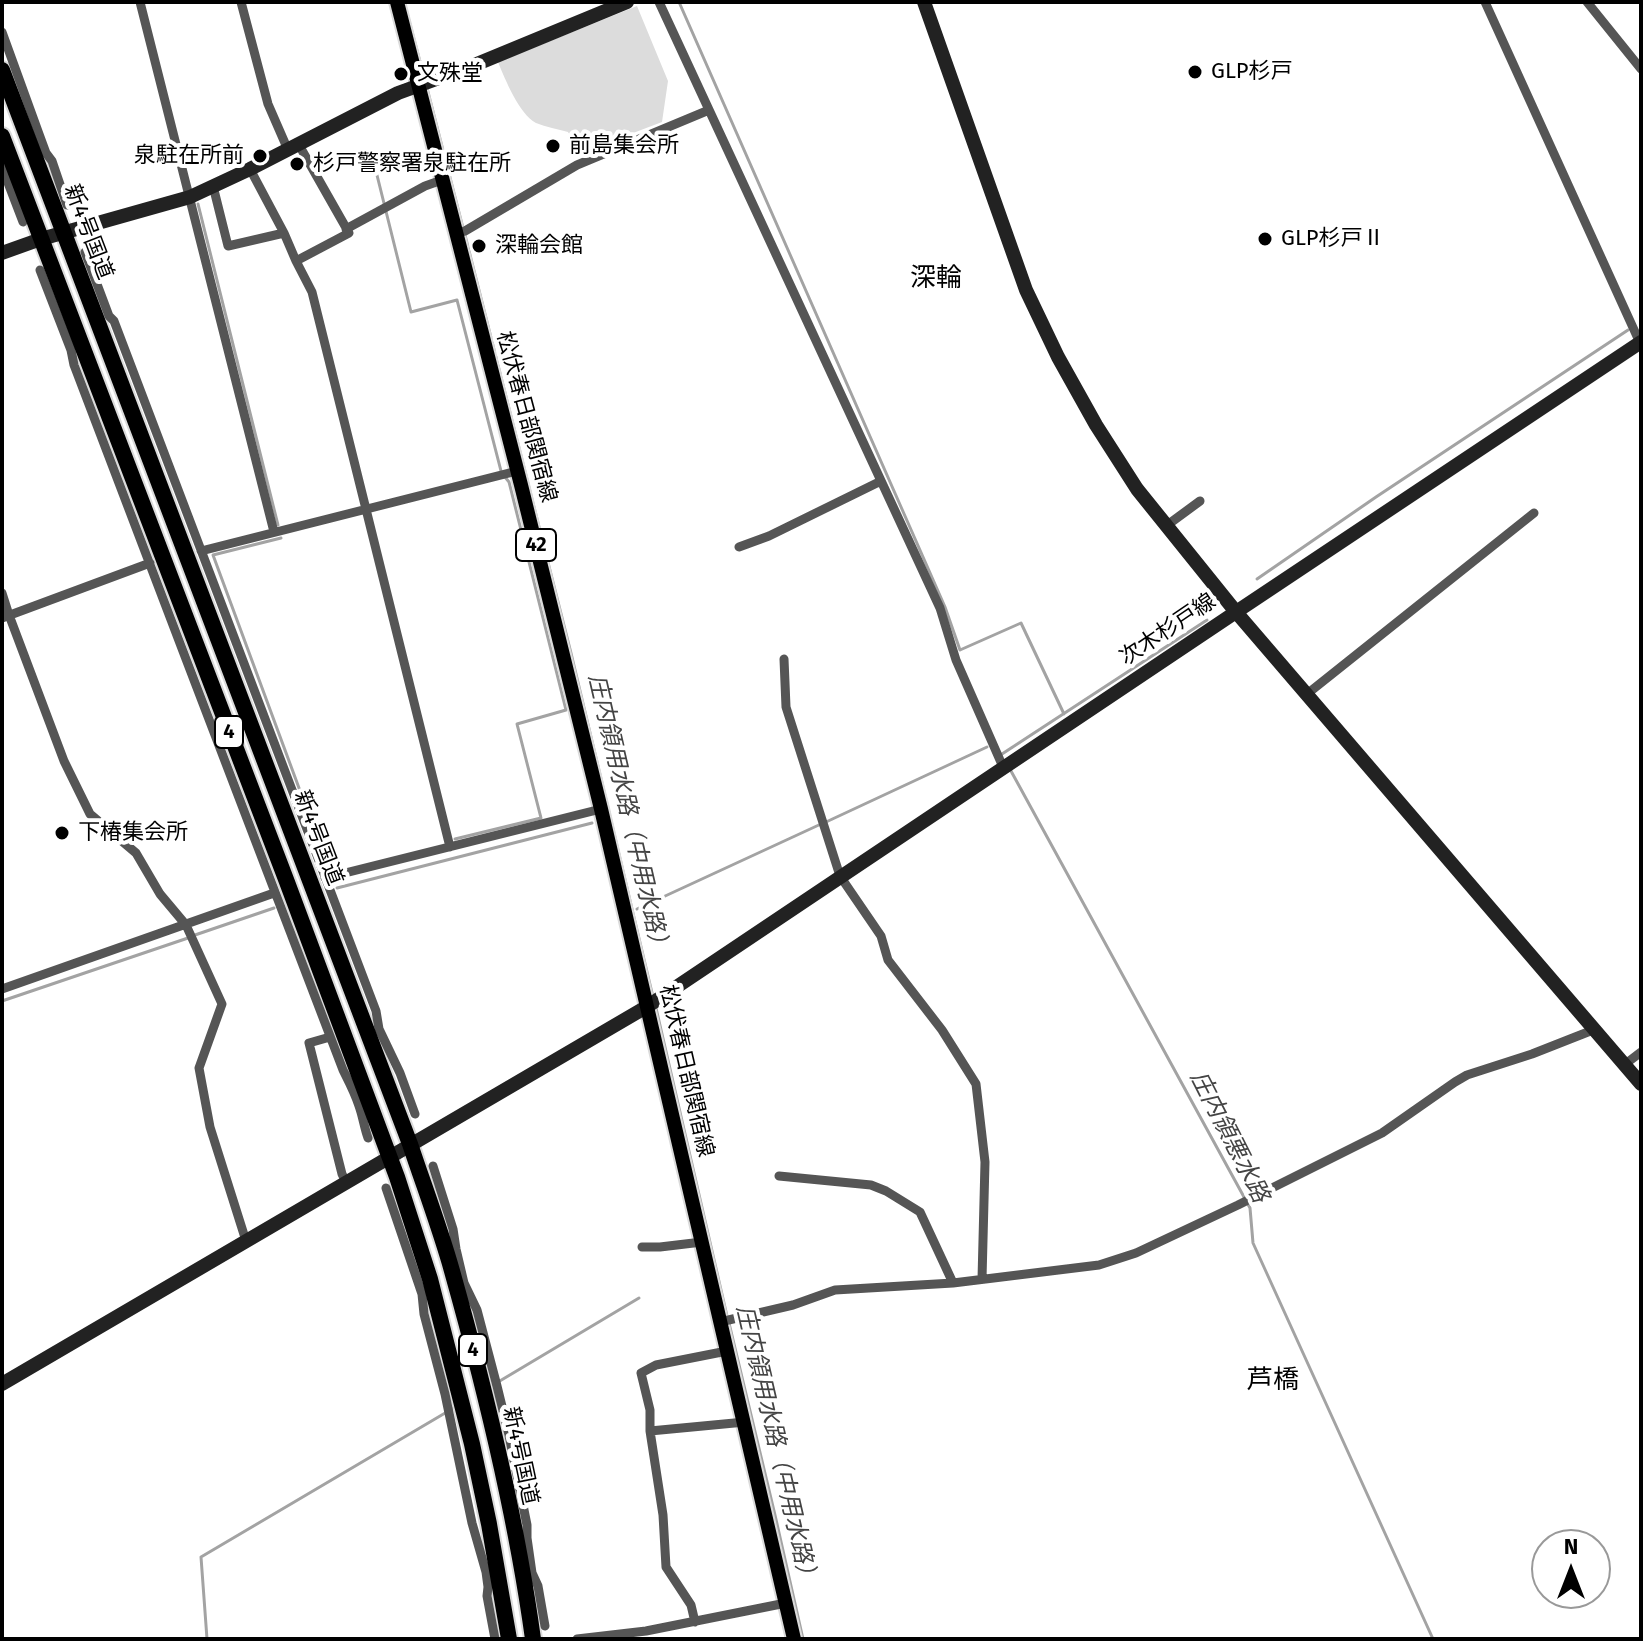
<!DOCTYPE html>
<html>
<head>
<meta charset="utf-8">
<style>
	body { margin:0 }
	#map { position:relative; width:1643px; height:1641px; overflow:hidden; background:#fff; font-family:"Fira Sans",sans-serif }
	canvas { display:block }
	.frame { position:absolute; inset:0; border:4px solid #000; pointer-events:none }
	.north { position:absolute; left:1531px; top:1529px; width:80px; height:80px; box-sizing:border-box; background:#fff; border:2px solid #999; border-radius:50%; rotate:0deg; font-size:22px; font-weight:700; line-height:32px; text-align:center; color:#000 }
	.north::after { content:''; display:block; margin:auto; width:28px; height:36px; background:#000; clip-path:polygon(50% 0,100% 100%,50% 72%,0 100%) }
</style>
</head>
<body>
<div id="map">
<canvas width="1643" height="1641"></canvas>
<div class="frame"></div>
<div class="north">N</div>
</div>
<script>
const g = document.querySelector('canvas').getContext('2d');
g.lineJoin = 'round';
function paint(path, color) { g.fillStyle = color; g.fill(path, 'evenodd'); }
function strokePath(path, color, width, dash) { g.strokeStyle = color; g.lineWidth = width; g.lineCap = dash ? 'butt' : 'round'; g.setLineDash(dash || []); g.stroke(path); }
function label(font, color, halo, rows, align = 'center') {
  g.font = font + ' "Fira Sans","Noto Sans JP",sans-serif'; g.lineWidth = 8; g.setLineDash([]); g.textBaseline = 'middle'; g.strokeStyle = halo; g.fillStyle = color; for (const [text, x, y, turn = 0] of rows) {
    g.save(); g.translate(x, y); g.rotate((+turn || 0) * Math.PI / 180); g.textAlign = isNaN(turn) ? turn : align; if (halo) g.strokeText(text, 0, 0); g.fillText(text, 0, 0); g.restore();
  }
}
const green = new Path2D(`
	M637,6L668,81L662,122L578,154L568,132C558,129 546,127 536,123C519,114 505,79 498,62Z`);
const stream = new Path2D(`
	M404,2L424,77
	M679,2L945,607L960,650L1021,623L1064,714
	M427,88L463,228
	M372,155L411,312L457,300L501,471
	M198,204L278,525
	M465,235L571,653L653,997
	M281,538L213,555L330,872
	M1257,579L1376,497L1628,330
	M1002,754L1207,620
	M1011,771L1250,1208L1253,1243L1433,1639
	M826,822L987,747
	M455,839L541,818L517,724L566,710L509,482L505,477
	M337,888L592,823
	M637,909L821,824
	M195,935L274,908
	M2,1001L188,938
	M656,1008L727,1316
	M729,1323L775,1515L803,1639
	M488,1388L639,1298
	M207,1639L201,1557L457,1406`);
const street = new Path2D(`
	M140,2L274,532
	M241,2L268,104L288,150
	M659,2L940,608L956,660L1003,767
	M1485,2L1640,343
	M1587,2L1641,69
	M2,32L39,134L46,153L52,161L67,205
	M2,167L23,222
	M250,169L284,233L296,261L349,233L299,145
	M213,186L228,246L284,233
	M346,229L425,186L442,180
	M456,233L465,231L577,165L709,110
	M85,252L109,316L114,321L376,1011L379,1029L400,1073L415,1114
	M296,261L312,292L450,847
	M40,270L71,350L74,365C164,600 252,835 343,1070C349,1082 355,1093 359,1106C363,1117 364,1127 368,1138
	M1166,526L1200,501
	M739,547L769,536L881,481
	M201,551L517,471
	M2,593L9,615L64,761L90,814L136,853L160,894L186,925L222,1004L199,1068L210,1127L246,1241
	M2,618L150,563
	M784,659L786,707L840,876L881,936L888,960L942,1030L976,1084L985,1162L982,1279
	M1307,694L1534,513
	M325,878L601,809
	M2,989L274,893
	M330,1037L309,1043L342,1174L346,1182
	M1624,1065L1641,1052
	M433,1166L453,1229L456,1249L464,1283L477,1310L497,1386L509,1435L527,1525V1538L532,1573L538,1586L545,1626
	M779,1176L871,1185L886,1191L920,1212L953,1283
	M386,1188L422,1294L424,1314L445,1394L472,1523L486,1572L488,1587L487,1596L495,1639
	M642,1247H660L702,1242
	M720,1322L793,1305L835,1290L953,1283L1099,1265L1136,1253L1238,1205L1382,1133L1455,1082L1467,1075L1532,1054L1593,1030
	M650,1431L745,1422
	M695,1622L691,1605L666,1567L663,1515L650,1431V1410L641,1373L656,1365L727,1351
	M577,1639L646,1631L786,1603`);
const secondary = new Path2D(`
	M924,2L1026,290L1058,357L1096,425L1137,489L1236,612L1641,342
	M2,253L41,239L190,197L250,169L398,93L472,66L627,2
	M2,1384L648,1006L1236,612L1641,1084`);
const primary = new Path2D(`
	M397,2L521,485L601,809L794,1639`);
const highway = new Path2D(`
	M2,70L410,1144C424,1186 440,1228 452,1271C486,1392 516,1515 533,1639
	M2,136L287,882L397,1177L430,1279L472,1444L489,1524L509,1639`);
const markers = [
	[1195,72,8,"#000"],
	[401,74,8,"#000"],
	[553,146,8,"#000"],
	[260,156,8,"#000"],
	[297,164,8,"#000"],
	[1265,239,8,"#000"],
	[479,246,8,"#000"],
	[62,833,8,"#000"]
];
const shields = [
	[536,545,40],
	[229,732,28],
	[473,1350,28]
];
const shieldNames = [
	["42",536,545],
	["4",229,732],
	["4",473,1350]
];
const poiNames = [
	["GLP杉戸",1211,72],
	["文殊堂",417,74],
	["前島集会所",569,146],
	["泉駐在所前",244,156,"right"],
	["杉戸警察署泉駐在所",313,164],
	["GLP杉戸Ⅱ",1281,239],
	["深輪会館",495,246],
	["下椿集会所",78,833]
];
const streetNames = [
	["新4号国道",88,232,69],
	["松伏春日部関宿線",526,417,75],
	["次木杉戸線",1168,630,-34],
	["新4号国道",318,838,69],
	["松伏春日部関宿線",686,1071,77],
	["新4号国道",520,1456,78]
];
const waterNames = [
	["庄内領用水路（中用水路）",628,815,77],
	["庄内領悪水路",1229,1137,63],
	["庄内領用水路（中用水路）",776,1446,77]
];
const quarterNames = [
	["深輪",936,279],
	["芦橋",1273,1381]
];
paint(green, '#dcdcdc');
strokePath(stream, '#a3a3a3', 3);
strokePath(primary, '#dbdbdb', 18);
strokePath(highway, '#dbdbdb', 20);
strokePath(street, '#555', 9);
strokePath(secondary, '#222', 14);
strokePath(primary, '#000', 14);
strokePath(highway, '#000', 16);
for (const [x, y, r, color] of markers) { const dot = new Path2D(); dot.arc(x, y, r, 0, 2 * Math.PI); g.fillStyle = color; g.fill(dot); strokePath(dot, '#fff', 3); }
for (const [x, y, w] of shields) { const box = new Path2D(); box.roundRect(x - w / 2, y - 16, w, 32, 6); g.fillStyle = '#fff'; g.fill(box); strokePath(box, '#000', 2); }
label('bold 20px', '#000', null, shieldNames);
label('22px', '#000', '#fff', poiNames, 'left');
label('22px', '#000', '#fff', streetNames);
label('italic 24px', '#444', '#fff', waterNames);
label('26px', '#000', '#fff', quarterNames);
</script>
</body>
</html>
